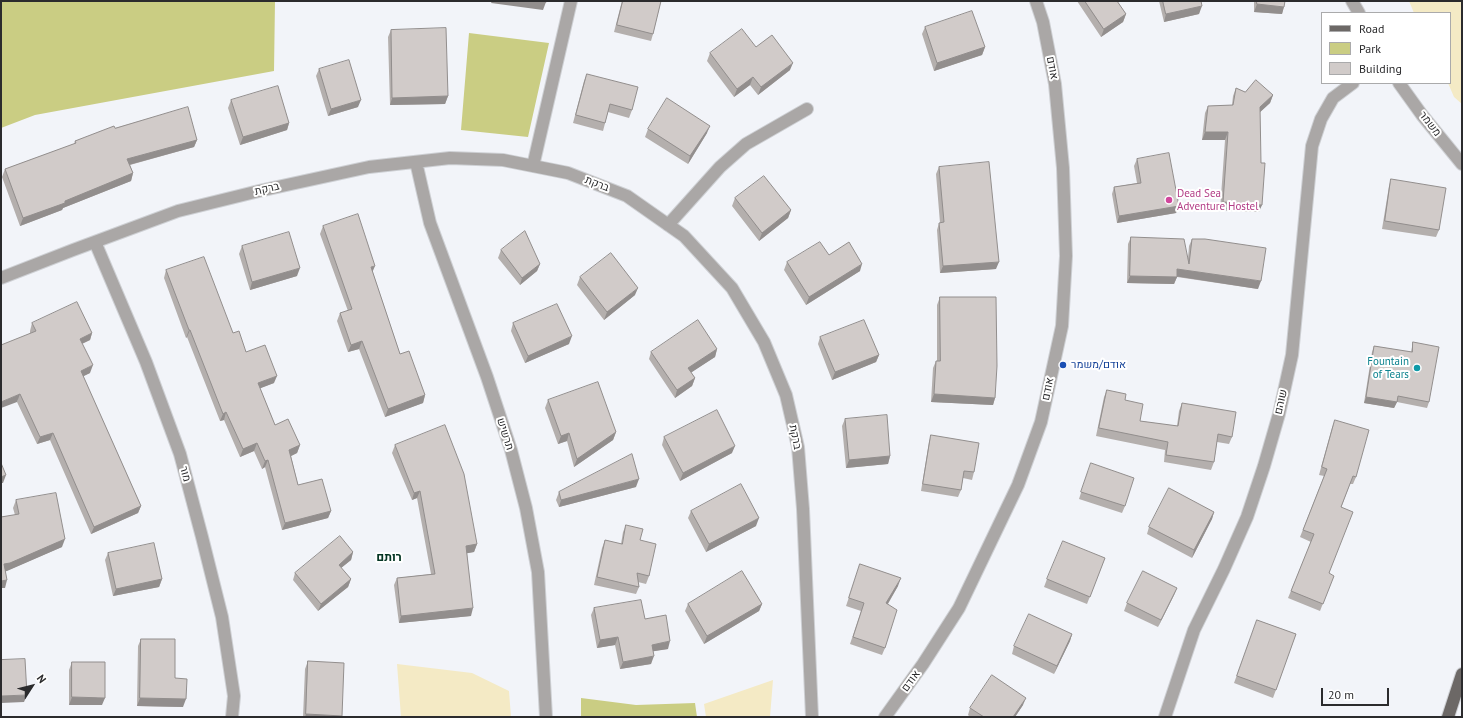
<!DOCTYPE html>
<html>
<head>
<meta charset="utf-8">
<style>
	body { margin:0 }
	#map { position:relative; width:1463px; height:718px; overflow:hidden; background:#f2f4f9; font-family:"PT Sans",sans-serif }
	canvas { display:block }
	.frame { position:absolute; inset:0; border:2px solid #2b2b2d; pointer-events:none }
	.legend { position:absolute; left:1321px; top:12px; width:130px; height:72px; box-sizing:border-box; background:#fff; border:1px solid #aaaaab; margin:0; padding:5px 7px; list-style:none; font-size:12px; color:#2b2b2d }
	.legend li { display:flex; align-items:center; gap:8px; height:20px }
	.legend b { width:20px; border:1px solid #aaaaab }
	.north { position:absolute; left:12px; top:666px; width:40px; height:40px; -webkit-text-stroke:3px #fff; paint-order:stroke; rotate:54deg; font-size:11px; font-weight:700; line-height:16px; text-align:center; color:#2b2b2d }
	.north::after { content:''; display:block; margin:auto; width:14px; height:18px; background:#2b2b2d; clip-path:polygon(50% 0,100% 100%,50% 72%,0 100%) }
	.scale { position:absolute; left:1321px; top:688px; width:68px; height:18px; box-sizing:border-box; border:2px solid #2b2b2d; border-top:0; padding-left:5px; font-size:12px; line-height:14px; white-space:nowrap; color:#2b2b2d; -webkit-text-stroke:3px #fff; paint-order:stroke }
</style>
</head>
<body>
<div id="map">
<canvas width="1463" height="718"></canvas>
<div class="frame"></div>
<ul class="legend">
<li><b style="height:5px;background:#6c6866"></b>Road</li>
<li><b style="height:11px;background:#cacd83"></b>Park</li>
<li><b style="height:11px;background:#d1cbc9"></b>Building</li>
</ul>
<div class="north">N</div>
<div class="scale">20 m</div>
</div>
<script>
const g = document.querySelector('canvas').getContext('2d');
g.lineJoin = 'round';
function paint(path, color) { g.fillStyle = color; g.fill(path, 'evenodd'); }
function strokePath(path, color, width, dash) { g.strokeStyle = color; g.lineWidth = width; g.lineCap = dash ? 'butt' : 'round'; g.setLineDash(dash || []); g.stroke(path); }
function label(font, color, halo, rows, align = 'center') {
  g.font = font + ' "PT Sans",Heebo,sans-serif'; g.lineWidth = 4; g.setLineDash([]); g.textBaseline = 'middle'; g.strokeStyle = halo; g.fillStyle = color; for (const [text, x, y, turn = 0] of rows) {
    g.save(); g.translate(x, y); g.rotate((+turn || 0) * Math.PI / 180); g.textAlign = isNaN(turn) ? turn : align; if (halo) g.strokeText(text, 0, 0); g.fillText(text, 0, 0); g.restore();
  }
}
const green = new Path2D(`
	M1,1H275L274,71L35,115L1,128Z
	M469,33L549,43L528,137L461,130Z
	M581,698L636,705L695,703L697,717H581Z`);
const sand = new Path2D(`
	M1409,1H1462V104L1454,97L1448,83H1450V13H1414Z
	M397,664L472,673L509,691L511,717H401Z
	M773,680L770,717H706L704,704Z`);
const minor = new Path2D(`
	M1352,1L1359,13
	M1399,83L1422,115L1462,164
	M416,162L430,223L487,377L511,450L526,508L538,572L546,717
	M533,166L571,1
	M668,225L720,167L746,144L807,109
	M95,242L146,362L180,454L202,537L222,617L234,696L232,717
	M1,278L73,250L178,211L259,191L369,167L450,158L503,160L568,173L627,196L684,236L732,288L764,342L786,395L798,447L803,509L812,717
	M885,717L923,664L959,608L1018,485L1041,422L1062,326L1066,256L1063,168L1055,84L1043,22L1036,1
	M1165,717L1194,630L1224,569L1247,517L1264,466L1279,414L1292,355L1312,146L1321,119L1333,98L1353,83`);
const major = new Path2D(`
	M1448,717L1462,674`);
const wall = new Path2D(`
	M622,1H661L653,34L651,41L614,32Z
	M1077,1H1117L1126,14L1123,22L1101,37Z
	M1159,1H1201L1199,14L1164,22Z
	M1254,1H1285L1282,14L1254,12Z
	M925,27L985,47L982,55L934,71L922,34Z
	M391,30L448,96L445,104L390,105L388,37Z
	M756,47L790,70L758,95L750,85L734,97L707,61L710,53Z
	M319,69L358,107L328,116L316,76Z
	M587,74L632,110L629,118L608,112L603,131L573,123L584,81Z
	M1236,88L1245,92L1273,95L1270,103L1260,112L1259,212L1220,210L1225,140H1202L1205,113L1208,106L1232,105L1233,96Z
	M231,100L289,123L287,130L240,145L228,108Z
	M115,128L197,140L194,147L130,165L133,173L131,181L63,208L62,210L20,226L2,177L5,169L74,144L75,141Z
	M648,129L707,133L688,164L645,137Z
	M1137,159L1179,206L1176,213L1117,223L1112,194L1114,187L1137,183L1134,166Z
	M939,167L996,269L940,273L937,230L939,223H940L936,174Z
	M1391,179L1439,230L1436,237L1382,229L1389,186Z
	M735,198L791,210L788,218L759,241L732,206Z
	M323,226L373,273L400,354L425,395L423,403L385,417L359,349L348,352L337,321L340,313L348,311L320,234Z
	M1131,237L1188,258L1189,246L1192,239L1258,289L1177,277L1174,284L1127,283L1128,244Z
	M242,246L297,276L250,290L239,254Z
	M501,250L540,264L537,271L520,285L498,258Z
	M787,262L860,271L806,305L784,270Z
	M166,270L233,333L246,352L274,383L260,388L275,425L300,445L297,453L291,456L298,485L331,511L328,518L282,530L265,467L262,469L254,451L240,457L224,420L220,421L187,337L186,338L164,278Z
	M580,277L635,295L604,320L577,285Z
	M940,297L995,398L993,405L931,402L933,368L936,361H937V305Z
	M32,323L92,333L90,340L82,344L90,373L83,376L141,506L138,513L91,534L50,440L37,444L17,402L30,333V331Z
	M513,323L569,344L525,363L511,331Z
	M820,337L879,355L876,362L832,380L818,344Z
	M1413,342L1429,402L1427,408L1397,402L1394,408L1364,403L1372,352L1374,346L1411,352Z
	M717,349L715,357L691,372L695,378L692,386L675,398L649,359L651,352Z
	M1107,390L1125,400L1140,421L1177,426L1179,411L1182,403L1232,437L1229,444L1217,442L1214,462L1211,470L1164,462L1165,450L1096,436L1104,397Z
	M548,400L616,432L613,440L574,467L567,441L558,444L545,408Z
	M845,419L890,456L888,464L846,468L842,426Z
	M1335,420L1356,477L1353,484H1350L1341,508L1329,574L1331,583L1320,611L1288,598L1311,542L1300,537L1324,476L1319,475L1332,428Z
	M931,435L974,472L972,480L963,478L961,490L958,497L921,491L929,442Z
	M664,437L732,453L680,481L662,445Z
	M395,445L477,544L474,552L467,553L471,616L399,623L394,585L397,578L431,574L417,498L412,500L392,453Z
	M1088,471L1125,506L1122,513L1079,499Z
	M636,487L559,507L556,500L559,492Z
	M16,500L62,547L6,571L5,588H1V517L15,515L13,508Z
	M691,511L756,526L706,552L688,518Z
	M1214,512L1212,519L1192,558L1147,534L1149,527Z
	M626,525L640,540L649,576L646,584L638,582L639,587L636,594L594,585L602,548L605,540L621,544L623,532Z
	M353,552L351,560L341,568L351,579L348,587L318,611L293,580L295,573Z
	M108,553L162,579L159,587L113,596L105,560Z
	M1105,558L1087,604L1044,587L1047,579Z
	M860,564L898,586L888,604L885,648L882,655L850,644L861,611L846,606Z
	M1177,588L1174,595L1158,627L1124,611L1127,603Z
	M688,604H762L759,611L704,644L685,611Z
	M594,608L645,619L668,649L653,651L651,664L620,669L615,645L597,648L591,615Z
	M1257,620L1296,634L1273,698L1234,683Z
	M1072,634L1070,641L1054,674L1012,654L1014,646Z
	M141,639L175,678L183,707L137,706L138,646Z
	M308,661L342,717H303L305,669Z
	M72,662L102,705H69V670Z
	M1023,705L1015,717H970L968,715L970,708Z`);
const shadedWall = new Path2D(`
	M492,1H537L546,2L543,10L491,3Z
	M1257,4L1284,7L1282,14L1254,12Z
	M1202,6L1199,14L1164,22L1166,14Z
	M1126,14L1123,22L1101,37L1104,29Z
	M985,47L982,55L934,71L937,63Z
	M793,63L790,70L758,95L761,87Z
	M753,77L750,85L734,97L737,89Z
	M1273,95L1270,103L1257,115L1260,107Z
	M448,96L445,104L390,105L392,98Z
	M361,100L358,107L328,116L331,109Z
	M289,123L287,130L240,145L243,137Z
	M710,126L707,133L688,164L690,156Z
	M1205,132H1228L1225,140H1202Z
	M197,140L194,147L125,166L127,159Z
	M133,173L131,181L63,208L62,210L20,226L23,218Z
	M1223,202L1262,205L1259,212L1220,210Z
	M1179,206L1176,213L1117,223L1119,216Z
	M791,210L788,218L759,241L762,233Z
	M999,262L996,269L940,273L943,266Z
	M540,264L537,271L520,285L522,278Z
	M862,264L860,271L806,305L809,297Z
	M375,266L372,273L371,267Z
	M300,268L297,276L250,290L252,282Z
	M1177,269L1261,281L1258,289L1174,276Z
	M1130,276L1177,277L1174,284L1127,283Z
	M638,288L635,295L604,320L607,312Z
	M189,330H190L187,337L186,338Z
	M92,333L90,340L77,346L80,339Z
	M572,336L569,344L525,363L528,356Z
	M362,341L359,349L348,352L351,345Z
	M717,349L715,357L686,376L688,368Z
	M879,355L876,362L832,380L835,372Z
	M93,365L90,373L78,379L81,371Z
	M277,376L274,383L256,390L258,383Z
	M695,378L692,386L675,398L677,390Z
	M20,394L17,402L1,408V402Z
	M934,394L995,398L993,405L931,402Z
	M425,395L423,403L385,417L388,409Z
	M1366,397L1397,402L1394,408L1364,403Z
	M226,412L224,420L220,421L223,414Z
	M616,432L613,440L574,467L577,459Z
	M53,433L50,440L37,444L40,437Z
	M569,433L567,441L558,444L561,436Z
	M257,443L254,451L240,457L243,449Z
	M300,445L297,453L287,458L289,450Z
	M735,446L732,453L680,481L683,473Z
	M890,456L888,464L846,468L849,460Z
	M268,460L265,467L262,469L265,461Z
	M6,475L3,483H1V477Z
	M639,479L636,487L559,507L561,500Z
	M420,491L417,498L412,500L414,493Z
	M141,506L138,513L91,534L94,527Z
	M331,511L328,518L282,530L285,523Z
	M1214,512L1212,519L1192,558L1194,550Z
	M759,518L756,526L706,552L709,544Z
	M65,539L62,547L7,571L2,572L4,564Z
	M477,544L474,552L463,554L466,546Z
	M353,552L351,560L336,572L339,565Z
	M901,578L898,586L884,610L886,603Z
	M162,579L159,587L113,596L116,589Z
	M351,579L348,587L318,611L321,604Z
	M7,580L5,588H1V581Z
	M1177,588L1174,595L1158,627L1161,620Z
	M762,604L759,611L704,644L707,636Z
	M473,608L471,616L399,623L401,616Z
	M1072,634L1070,641L1054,674L1057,666Z
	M618,637L615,645L597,648L600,640Z
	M670,641L668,649L649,652L652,645Z
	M654,656L651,664L620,669L623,662Z
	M27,695L24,702L1,703V696Z
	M72,697L105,698L102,705H69Z
	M140,698L186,699L183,707L137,706Z
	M1026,698L1023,705L1015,717H1013Z
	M306,714L342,716V717H305Z`);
const building = new Path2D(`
	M537,1H546V2Z
	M623,1H661L653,34L617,25Z
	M1085,1H1117L1126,14L1104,29Z
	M1163,1H1201L1202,6L1166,14Z
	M1257,1H1285L1284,7L1257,4Z
	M972,11L985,47L937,63L925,27Z
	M446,28L448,96L392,98L391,30Z
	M742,29L756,47L772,35L793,63L761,87L753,77L737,89L710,53Z
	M349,60L361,100L331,109L319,69Z
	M587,74L638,87L632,110L610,104L605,123L576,115Z
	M1256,80L1273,95L1260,107L1261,163H1265L1262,205L1223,202L1228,132H1205L1208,106L1233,105L1236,88L1245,92Z
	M278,86L289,123L243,137L231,100Z
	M667,98L710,126L690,156L648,129Z
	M188,107L197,140L127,159L133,173L65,201V203L23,218L5,169L76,143L75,141L114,126L115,128Z
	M1169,153L1179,206L1119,216L1114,187L1141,183L1137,159Z
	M989,162L999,262L943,266L939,223L944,222L939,167Z
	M764,176L791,210L762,233L735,198Z
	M1391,179L1446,188L1439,230L1385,221Z
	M358,214L375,266L371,267L400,354L409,351L425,395L388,409L362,341L351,345L340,313L352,309L323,226Z
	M525,231L540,264L522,278L501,250Z
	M289,232L300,268L252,282L242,246Z
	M1131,237L1184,239L1189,264L1192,239H1205L1266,248L1261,281L1177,269V277L1130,276Z
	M820,242L829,255L849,242L862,264L809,297L787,262Z
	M611,253L638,288L607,312L580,277Z
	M204,257L233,333L239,331L246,352L265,345L277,376L258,383L275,425L288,419L300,445L289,450L298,485L322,479L331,511L285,523L268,460L265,461L257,443L243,449L226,412L223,414L190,330H189L166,270Z
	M940,297H996L997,366L995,398L934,394L936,361H940Z
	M77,302L92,333L80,339L93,365L81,371L141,506L94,527L53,433L40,437L20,394L1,402V345L36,331L32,323Z
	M557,304L572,336L528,356L513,323Z
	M698,320L717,349L688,368L695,378L677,390L651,352Z
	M864,320L879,355L835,372L820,337Z
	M1413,342L1439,347L1429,402L1398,396L1397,402L1366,397L1374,346L1412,352Z
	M598,382L616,432L577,459L569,433L561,436L548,400Z
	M1107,390L1126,394L1125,400L1143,404L1140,421L1178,426L1182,403L1236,412L1232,437L1218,434L1214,462L1166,455L1168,442L1099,428Z
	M717,410L735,446L683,473L664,437Z
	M887,415L890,456L849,460L845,419Z
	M1335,420L1369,430L1356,477L1353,476L1341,507L1353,512L1329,573L1334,576L1323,604L1291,591L1314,534L1303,530L1327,469L1322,467Z
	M445,425L464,474L477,544L466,546L473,608L401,616L397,578L435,574L420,491L414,493L395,445Z
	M931,435L979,443L974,472L964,471L961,490L923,484Z
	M632,454L639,479L561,500L559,492Z
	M1,463L6,475L1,477Z
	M1091,463L1134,478L1125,506L1081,492Z
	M741,484L759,518L709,544L691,511Z
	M1169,488L1214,512L1194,550L1149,527Z
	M56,493L65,539L10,563L4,564L7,580L1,581V517L19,514L16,500Z
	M626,525L643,529L640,540L656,544L649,576L637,573L639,587L597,577L605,540L622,544Z
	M340,536L353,552L339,565L351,579L321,604L295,573Z
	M1063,541L1105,558L1090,597L1047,579Z
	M154,543L162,579L116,589L108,553Z
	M860,564L901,578L886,603L897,610L885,648L853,637L864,603L849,598Z
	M742,571L762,604L707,636L688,604Z
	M1143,571L1177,588L1161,620L1127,603Z
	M641,600L645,619L666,615L670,641L652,645L654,656L623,662L618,637L600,640L594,608Z
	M1029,614L1072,634L1057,666L1014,646Z
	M1257,620L1296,634L1276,690L1237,676Z
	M141,639H175V678L187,679L186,699L140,698Z
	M25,659L27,695L1,696V660Z
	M308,661L344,663L342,716L306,714Z
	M72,662H105V698L72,697Z
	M992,675L1026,698L1013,717H984L970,708Z`);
const markers = [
	[1169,200,4,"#d1479c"],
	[1063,365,4,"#1a4fb4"],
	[1417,368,4,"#0f9aa8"]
];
const streetNames = [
	["אודם",1052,68,79],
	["משמר",1430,124,52],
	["ברקת",597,184,21],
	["ברקת",267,189,-13],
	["אודם",1048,389,-78],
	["שוהם",1281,402,-77],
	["תרשיש",505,434,72],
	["ברקת",795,437,79],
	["מור",185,474,75],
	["אודם",911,681,-54]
];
const hotelNames = [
	["Dead Sea",1177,194],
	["Adventure Hostel",1177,207]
];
const cultureNames = [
	["Fountain",1409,362],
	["of Tears",1409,375]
];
const transitNames = [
	["אודם/משמר",1071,365]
];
const neighbourhoodNames = [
	["רותם",389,558]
];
paint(green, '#cacd83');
paint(sand, '#f4eac5');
strokePath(minor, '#ced0d4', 14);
strokePath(major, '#ced0d4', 14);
strokePath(minor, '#aaa7a6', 12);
strokePath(major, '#6c6866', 12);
paint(wall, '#b4afad');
paint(shadedWall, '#928e8d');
paint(building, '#d1cbc9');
strokePath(building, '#928e8d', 1);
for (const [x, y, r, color] of markers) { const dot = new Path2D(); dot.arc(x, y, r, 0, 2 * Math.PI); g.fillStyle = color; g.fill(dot); strokePath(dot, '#fff', 1.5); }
label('11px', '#2b2b2d', '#fff', streetNames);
label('11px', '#b23c85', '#fff', hotelNames, 'left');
label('11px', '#0d838f', '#fff', cultureNames, 'right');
label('11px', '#164399', '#fff', transitNames, 'left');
label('bold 12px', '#043523', '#fff', neighbourhoodNames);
</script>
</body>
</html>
